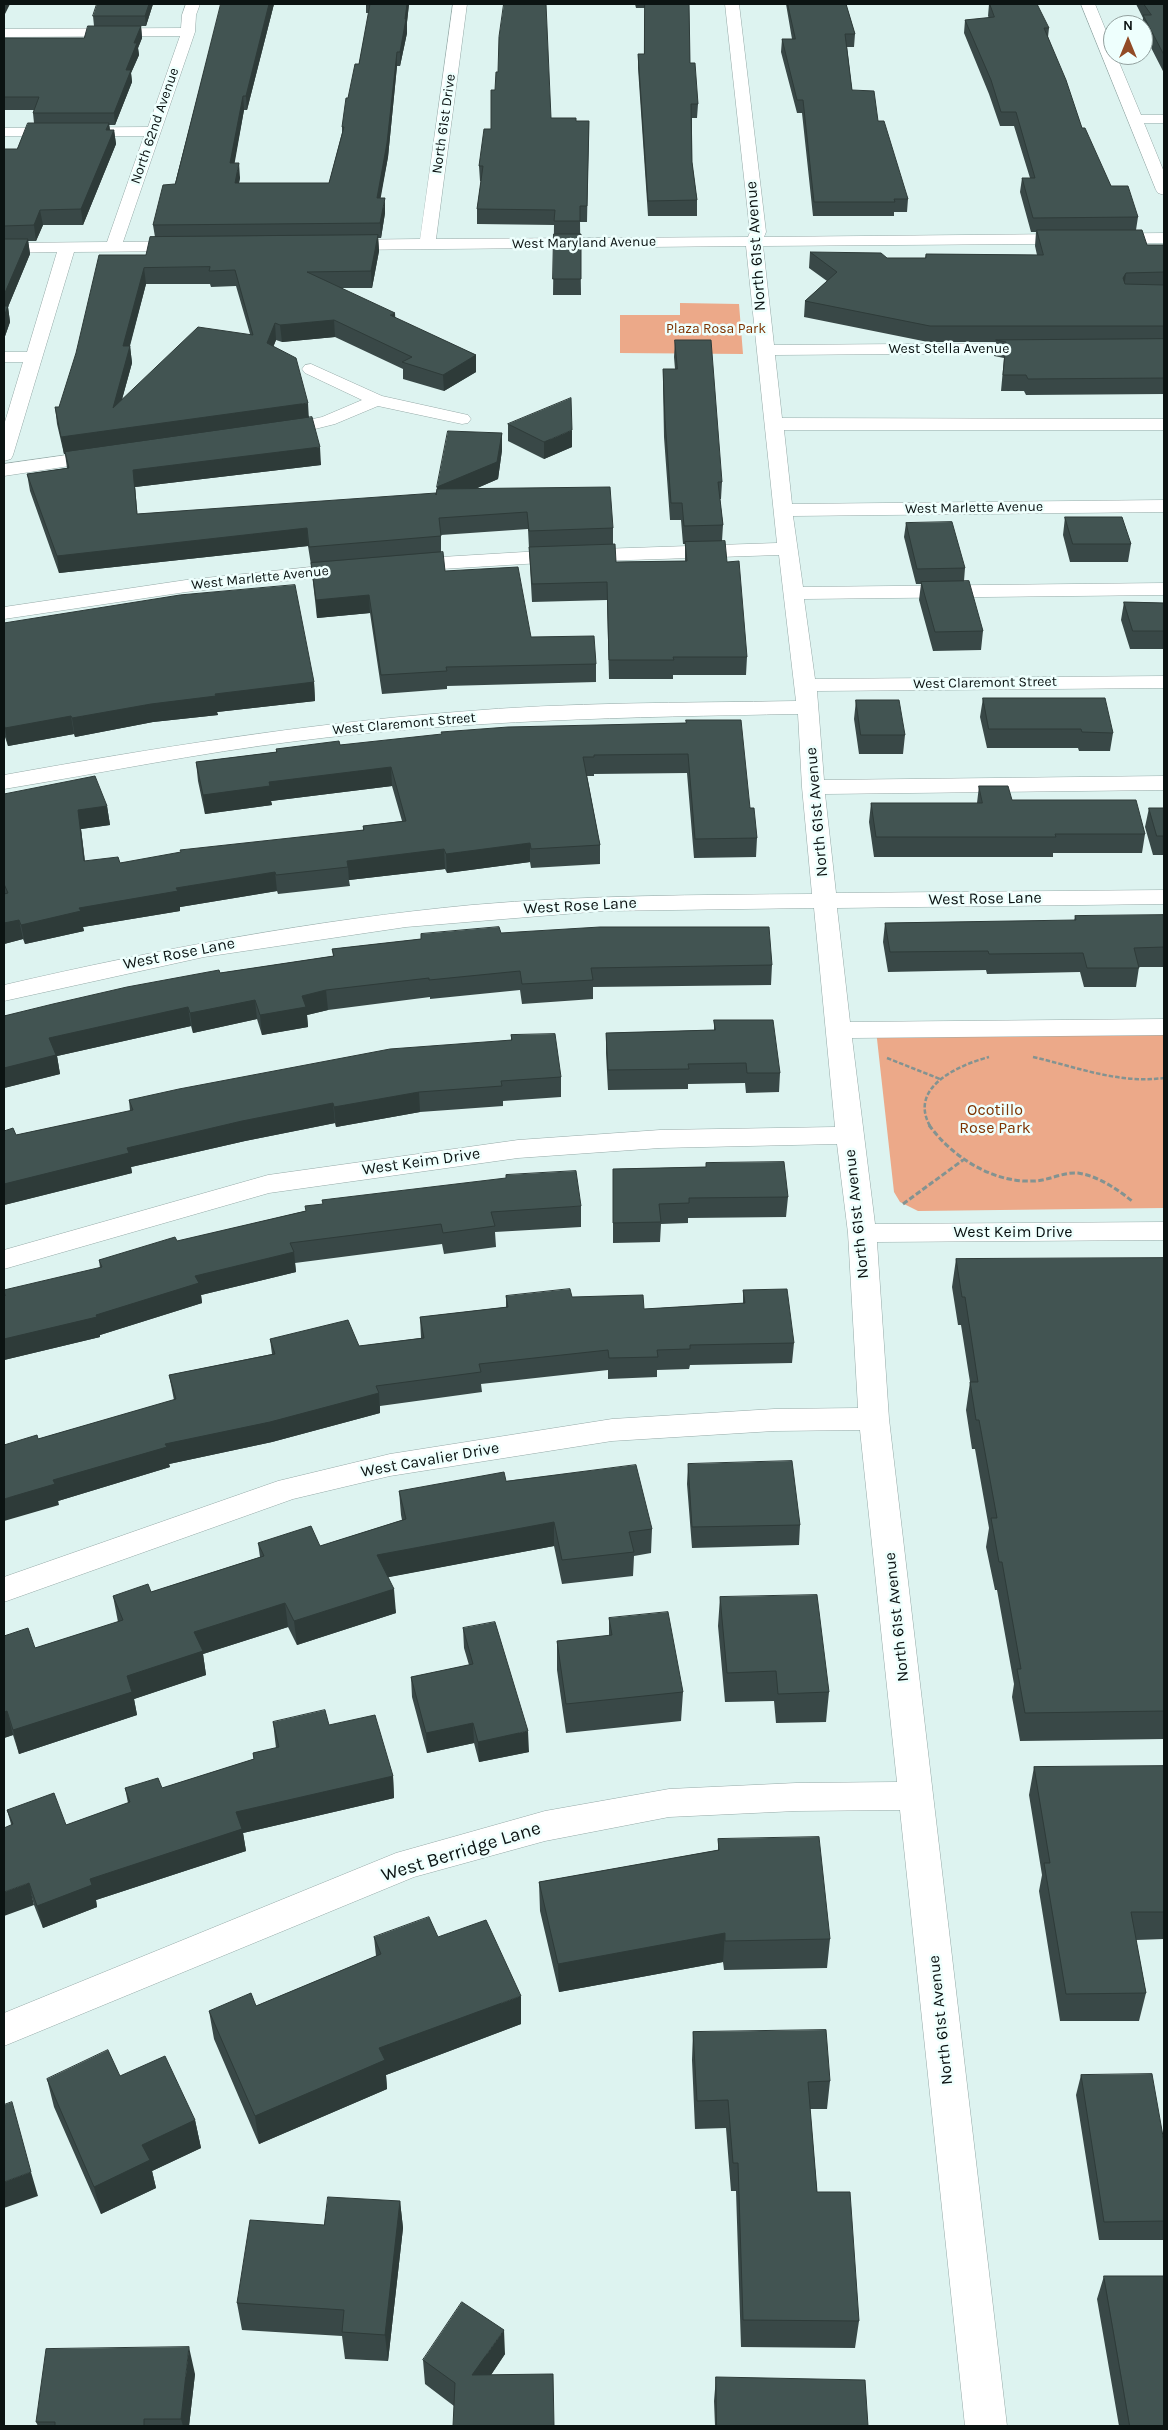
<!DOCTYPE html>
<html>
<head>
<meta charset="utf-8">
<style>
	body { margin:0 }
	#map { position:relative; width:1168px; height:2430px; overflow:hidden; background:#ddf3f0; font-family:Karla,sans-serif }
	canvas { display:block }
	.frame { position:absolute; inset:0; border:5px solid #0b1312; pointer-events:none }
	.north { position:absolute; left:1103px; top:15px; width:50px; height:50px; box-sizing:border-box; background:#eefffd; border:1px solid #93a19f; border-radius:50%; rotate:0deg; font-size:14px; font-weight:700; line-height:20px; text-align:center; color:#0b1312 }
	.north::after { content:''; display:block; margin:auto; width:18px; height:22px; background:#924b26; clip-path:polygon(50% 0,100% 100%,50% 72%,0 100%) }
</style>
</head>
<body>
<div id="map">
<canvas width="1168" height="2430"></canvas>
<div class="frame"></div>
<div class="north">N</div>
</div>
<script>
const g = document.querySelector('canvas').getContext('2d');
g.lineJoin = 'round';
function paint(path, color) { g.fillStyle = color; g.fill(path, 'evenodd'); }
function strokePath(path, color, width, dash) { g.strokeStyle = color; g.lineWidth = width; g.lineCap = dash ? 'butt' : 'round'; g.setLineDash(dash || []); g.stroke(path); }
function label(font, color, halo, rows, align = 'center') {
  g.font = font + ' Karla,sans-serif'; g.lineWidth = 5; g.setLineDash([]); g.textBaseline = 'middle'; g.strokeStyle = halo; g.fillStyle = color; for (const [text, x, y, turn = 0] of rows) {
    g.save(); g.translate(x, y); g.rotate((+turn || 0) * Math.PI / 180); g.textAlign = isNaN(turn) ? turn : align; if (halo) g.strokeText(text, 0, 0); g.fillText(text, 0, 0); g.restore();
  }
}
const green = new Path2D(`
	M680,303L739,304L743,354L620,353V315H680Z
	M1164,1027V1208L918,1211L900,1202L894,1192L876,1030Z`);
const pathFar1 = new Path2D(`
	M1033,1057C1077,1067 1118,1084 1164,1078
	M887,1058L940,1079
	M930,1126C908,1087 959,1065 989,1057`);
const path = new Path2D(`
	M929,1125C952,1157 993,1183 1033,1181C1048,1181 1062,1172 1078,1173C1098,1176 1117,1189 1132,1201
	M903,1204L963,1160`);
const minor = new Path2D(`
	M186,4H200L196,15L195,32L123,242L185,241L191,243L193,246L191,249L185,251L74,252L13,455L11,459L4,461V425L23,362H4V352H27L57,252L4,253V243L107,242L144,136H4V128L148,127L180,36L4,37V29L181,28L182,15Z
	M453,4H467L436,239L748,237L750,232L725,4H739L766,232L764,237L1164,233V243L763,246L774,345L1033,343L1039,344L1042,348L1039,352L1033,353L775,355L782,418L1164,419V430H784L792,504L1164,500V512L793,516L803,587L1164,583V595L804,599L815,679L1164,676V688L817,691L824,780L1164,776V790L825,794L836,893L1164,890V904L837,908L850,1022L1164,1019V1035L852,1038L875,1224L1164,1222V1240L877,1242L889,1419L1007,2426H965L900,1810L796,1811L669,1817L545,1841L414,1877L4,2046V2013L396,1853L545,1811L669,1789L796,1783L897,1782L860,1430L774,1431L612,1441L390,1476L293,1499L4,1602V1577L278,1481L390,1454L612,1419L774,1409L858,1408L848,1233L837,1144L660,1148L518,1158L269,1193L4,1269V1250L268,1175L518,1140L660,1130L835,1127L814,908L602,911L406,927L204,957L4,1001V985C159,949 314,920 472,905C585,895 699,895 812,894L802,787L798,714C630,717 463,720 297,741C198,753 102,773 4,789V775C154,748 304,724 456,712C569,702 683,703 796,701L779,555L541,563L408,571L401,569L398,565L401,561L408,559L541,551L777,543L746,246L341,250L335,248L333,245L335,242L341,240L420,239Z
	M1081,4H1095L1113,48V55H1116L1141,115H1164V123H1144L1164,172V195L1158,193L1156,190Z
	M311,364L382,396L468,415L471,419L468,423L462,424L378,406L335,424L279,438L272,436L270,432L272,428L322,417L362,400L305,373L302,369L305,365Z
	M102,450L109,452L111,456L109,460L4,476V464Z
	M350,563L357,565L360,569L357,573L186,592L4,619V607L186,580Z`);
const wall = new Path2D(`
	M153,4L146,26H141L142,38L138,48L139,55L131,73L132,82L115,125H109L110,130H114L116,144L83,225H43L36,241H28L30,254L8,307L10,322L4,339V149H17L34,123L33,113L34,110H4V38H84L94,26L93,16Z
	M221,4H274L247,110H244L234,163L240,178L239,183H329L342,133V127L348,98L359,64L369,13H366V4H409L407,22V33L400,66H397L388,157L380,198L385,213L381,238H378L379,251L372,288H341L395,318L476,355V372L444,391L403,379V369L335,337L282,342L276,340L273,347L309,417L321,465L135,487L137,514L436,495L437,487L502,450L498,479L475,489L613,528V544L616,562L685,561V544H683L681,520H670L664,437L663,386V369H675L674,357L675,340L722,482L721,499H720L723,525L722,541L747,657L746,675H673V679H609L607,600L532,602L529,549L528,529L441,535V552L445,571L531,637L596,664V682L447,686V689L382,694L370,613L317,618L311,565L308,546L59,573L30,491L27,474L67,468L65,454H64L57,424L55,407H59L146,255L155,237L153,225L175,184ZM146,284H210L211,287L236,286L250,334L122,399L132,363L130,346Z
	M635,4H689L690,63L698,104L697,118H692V162L697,200V216H648L638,68V54H644L645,8H636Z
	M786,4H846L855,34L854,47H847L852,90L878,121L908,199L907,212H894V216H813L802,113H797L781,52L782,39H792Z
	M989,4L1049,28L1048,37L1082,128L1111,186L1138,217L1136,230L1147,245H1164V394L1026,395L1024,391H1001L1004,358L994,356L996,342H928L804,317L805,301L827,281L809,268L810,252L887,258H925L926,254L1037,255L1035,246L1036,232H1031L1020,192L1022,178H1030L1014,126H1000L989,94L964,33L965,20L989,18L988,16Z
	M1136,4H1164V73L1143,32V25H1142L1143,18Z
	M551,118L576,121H589L587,222H580L581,295H553L554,225L477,224V209L481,181H480L479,166L491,129Z
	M508,424L572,447L544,459L508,441Z
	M1065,517L1131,544L1128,562H1070L1063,535Z
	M906,523L965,568L964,581L983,631L981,650L933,651L919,600L921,584H916L904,537Z
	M1124,602L1164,603V649H1130L1121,620Z
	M4,623L314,682L315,701L217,712L218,715L153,722L75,737L74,734L8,746L4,734Z
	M983,698L1113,733L1110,751H1079L1078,748H987L980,717Z
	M856,700L905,735L903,754H859L854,719Z
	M686,723L750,808L757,838L756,857L694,858L687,773L594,774V776H587L600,845V864L531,868L530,862L447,873L445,869L349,880L350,886L278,894L277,891L180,907V911L83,927L84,931L25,944L23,939L4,944V794L107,806L110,825L81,829L85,861L120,863L363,830V826L402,821L392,786L271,801L272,805L205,814L198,781L196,762L276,752V749Z
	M979,786L1012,800L1145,834L1142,853H1053V857H874L869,822L871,803H977Z
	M1149,808H1164V855H1153L1145,827Z
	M1164,915V967H1139L1136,987H1084L1080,972L987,974L986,970L888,972L883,942L885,923L1074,921L1075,916Z
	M501,933L772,965L771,985L593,987V999L522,1004L520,990L430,999V997L328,1010L307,1015L308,1027L262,1035L257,1019L193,1033L191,1026L57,1056L60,1074L4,1088V1016L220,973L333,956L332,949L421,939V934Z
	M714,1020L780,1073L779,1092L746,1093L745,1083L688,1084V1089L608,1090L606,1053V1033L714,1030Z
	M511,1035L561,1077V1097L503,1101V1106L420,1112L336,1127L335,1123L245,1141L131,1167L132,1173L4,1205V1131L16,1135L130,1111L129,1100L511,1040Z
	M706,1163L788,1197L786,1217L688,1218V1223L661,1224L660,1242L613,1243V1169L706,1167Z
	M581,1206V1227L495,1232L496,1247L444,1254L442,1244L295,1263L296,1272L201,1295L202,1303L100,1335V1337L4,1360V1296L100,1268L99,1260L305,1211Z
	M1164,1258V1739L1020,1741L1012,1697L1014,1684L997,1590H995L986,1547L989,1528L975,1449H972L966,1410L970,1382L961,1325H958L952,1287L956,1259Z
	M743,1290L794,1343L792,1363L690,1365L689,1369L657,1370V1377L608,1379V1370L481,1384L482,1392L380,1406V1413L272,1442L169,1464L170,1467L58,1501L59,1505L38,1439L174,1400L169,1375L272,1354L270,1339L359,1346L421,1338L420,1317L506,1307V1296L572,1297L644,1309L743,1303Z
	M688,1464L800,1525L799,1545L692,1548L687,1484Z
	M506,1481L652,1529L651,1553L634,1556L633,1576L562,1584L554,1546L388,1577L396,1613L297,1645L288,1627L203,1654L206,1675L134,1699L137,1715L19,1754L13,1735L4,1738V1636L35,1648L118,1622L113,1596L151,1592L260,1557L258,1543L320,1546L402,1520L401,1515L399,1491Z
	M720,1597L829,1692L826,1722L776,1723L774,1701L725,1702L718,1626Z
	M609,1618L683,1692L681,1721L566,1733L557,1670V1641L609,1636Z
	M463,1628L529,1752L479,1762L474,1743L427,1753L412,1697L411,1677L469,1665L464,1648Z
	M273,1722L329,1725L393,1776L394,1798L243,1833L246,1851L96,1900L97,1907L43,1928L34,1905L7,1810L66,1825L128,1803L125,1788H162L254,1759L253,1753L276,1748Z
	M1164,1766V1939L1136,1940L1146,1993L1139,2021H1060L1039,1891L1042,1875L1029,1795L1034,1767Z
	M718,1839L830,1939L827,1968L724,1970L723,1962L559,1992L540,1911L539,1882L718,1850Z
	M374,1937H438L521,2024L386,2075L387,2089L259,2144L214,2039L209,2011L256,2006L376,1956Z
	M693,2032L830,2081L827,2109H810L817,2192L859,2321L855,2348L741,2347L736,2191H731L726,2128L695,2129L692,2060Z
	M1081,2075L1164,2142V2240H1099L1076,2095Z
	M47,2079L195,2120L201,2148L152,2171L156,2188L101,2214L54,2107Z
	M400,2201L403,2228L388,2361L345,2359L342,2336L242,2330L237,2303L324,2225Z
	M1104,2276L1164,2426H1119L1097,2299Z
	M505,2354L491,2375L454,2406L425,2384L423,2360Z
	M195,2374L189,2426H38L36,2422Z
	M716,2377L868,2426H715L714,2401Z`);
const shadedWall = new Path2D(`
	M4,4H10L4,16Z
	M149,4H153L146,26L145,16Z
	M269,4H274L247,110L246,96Z
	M407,4H409L407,22V33L400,66V52Z
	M141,26L142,38L138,48L139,55L131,73L132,82L115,125L114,113L134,43Z
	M397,52V66L388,157L378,213L377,198Z
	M243,96L244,110L232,178L230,163Z
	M109,123L111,138L114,130L116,144L83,225L81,209Z
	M239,163L240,178L236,197L235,183Z
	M385,198V213L381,238L380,223Z
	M40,210L43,225L36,241L34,225Z
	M378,235L379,251L372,288L371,271Z
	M28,239L30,254L8,307L10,322L4,339V295Z
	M144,268L146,284L125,363L123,346Z
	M1126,273L1124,289L1123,278Z
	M395,313L396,330L390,315Z
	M334,320L335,337L282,342L280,325Z
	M275,323L276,340L268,360L267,343Z
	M130,346L132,363L115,425L113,408Z
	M476,355V372L444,391L443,375Z
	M308,403L309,420L64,454L61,437Z
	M572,430V447L544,459V442Z
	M502,433V450L498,479L438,505L437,487Z
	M320,447L321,465L135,487L139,532L133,470Z
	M307,528L308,546L59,573L57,556Z
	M369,595L370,613L317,618L316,600Z
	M314,682L315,701L217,712L218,715L153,722L75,737L72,718L151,704L215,694Z
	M71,716L74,734L8,746L5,728Z
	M391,767L392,786L271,801L272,805L205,814L203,795L269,782Z
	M107,806L110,825L81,829L87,880L78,810Z
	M530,843V862L447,873L446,854Z
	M444,849L445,869L349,880L348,867L347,861Z
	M275,872L277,891L180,907V911L83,927L84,931L25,944L21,925L79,908L176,888Z
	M19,920L23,939L4,944V923Z
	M326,990L328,1010L307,1015L308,1027L262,1035L260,1015L302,996Z
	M255,1000L257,1019L193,1033L190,1013Z
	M188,1007L191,1026L57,1056L60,1074L4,1088V1068L49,1038Z
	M419,1092L420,1112L336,1127L334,1107Z
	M333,1103L335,1123L245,1141L131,1167L132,1173L4,1205V1184L127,1148L242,1121Z
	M294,1252L296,1272L201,1295L202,1303L100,1335V1337L4,1360V1339L96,1315L195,1276Z
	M379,1393L380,1413L272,1442L169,1464L170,1467L58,1501L59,1505L4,1521V1499L53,1480L165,1444Z
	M554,1522V1546L379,1579L377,1555Z
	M394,1589L396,1613L297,1645L294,1621Z
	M285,1603L288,1627L203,1654L206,1675L134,1699L137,1715L19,1754L13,1730L127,1676L194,1632Z
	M7,1711L13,1735L4,1738V1712Z
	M473,1723L474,1743L427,1753L426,1733Z
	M528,1731L529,1752L479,1762L478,1742Z
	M393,1776L394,1798L243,1833L246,1851L96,1900L97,1907L43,1928L37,1906L90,1879L236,1812Z
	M29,1883L34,1905L4,1916V1892Z
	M725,1933L723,1962L559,1992L558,1964Z
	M521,1996V2024L386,2075L387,2089L259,2144L255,2116L379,2048Z
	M195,2120L201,2148L152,2171L156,2188L101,2214L94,2187L142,2145Z
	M31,2172L38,2196L4,2208V2182Z
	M400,2201L403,2228L388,2361L385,2335Z
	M504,2330L505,2354L474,2400L472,2375Z
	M189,2347L195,2374L189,2426H183L181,2419Z`);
const building = new Path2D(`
	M97,4H149L145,16H93Z
	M221,4H269L246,96H243L230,163H239L235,183H329L344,127H342L346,98H348L355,64H359L370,4H407L405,19H406L400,52H397L387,143L377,198H385L380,223L153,225L163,185L175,184Z
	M504,4H546L551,118H576V121H589L587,206H580V221H554L555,210L477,209L483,166H479L484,129H491V90H495L496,72H498L499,37Z
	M645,4H689L690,63H695L698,104H691L692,162L697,200L648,201L638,54H644Z
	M788,4H846L855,34H845L852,90L874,91L878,121H884L908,199H894L895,202H814L803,100H797L782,39H795Z
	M990,4H1037L1049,28H1044L1066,80L1082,128H1085L1111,186H1128L1138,217L1033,218L1022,178H1035L1016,112H1001L991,80L965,20L994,17Z
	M1144,4H1164V55L1143,15H1151Z
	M88,26H141L134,43H137L126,70H131L114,113H33L39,97H4V38H84Z
	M28,123H109L106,130H114L81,209L40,210L34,225L4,226V149H17Z
	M1037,230H1142L1147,245H1164V272L1126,273L1123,278L1125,284L1164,285V326H930L805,301L837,272L810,252L881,253L887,258H926V254L1043,255Z
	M554,234H581V279H553Z
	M378,235L371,271L307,272L395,313L390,315L476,355L443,375L402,362L412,357L334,320L280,325L275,323L267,343L296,358L308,403L61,437L55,407H59L76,353L99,255H146L150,237ZM210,267L209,271L235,270L253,335L198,327L113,408L130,346H123L144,268Z
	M4,239H28L4,295Z
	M4,306H8L4,317Z
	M1164,339V378L1028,379L1026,375H1003L1006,342L996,340Z
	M675,340H711L722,482H718L723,525L684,526L682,503H671L665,420L663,369H677Z
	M571,398L572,430L544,442L508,424Z
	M312,417L320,447L133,470L137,514L436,493V495L437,489L610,487L613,528L529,531L527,512L439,518L441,536L309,547L307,528L57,556L27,474L69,468L65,452Z
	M448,431L502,433L497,462L437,487Z
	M1065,517H1122L1131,544H1073Z
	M952,522L965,568L917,569L906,523Z
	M725,541L727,562L739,561L747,657H673L674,660H609L607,582L532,584L529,547L615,544L616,562L687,561L685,542Z
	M443,552L445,571L518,567L531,637L594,636L596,664L446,667L447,671L381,675L369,595L316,600L311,563Z
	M969,581L983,631L935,632L921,582Z
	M295,585L314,682L215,694L216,696L151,704L72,718L71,716L5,728L4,724V623L180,595Z
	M1124,602L1164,603V631H1133Z
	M983,698H1105L1113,733L1082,732L1081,729H989Z
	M856,700H899L905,735H861Z
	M686,720H741L750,808H754L757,838L695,839L688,754L594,755V757H583L600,845L531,849L530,843L446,854L444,849L347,861L348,867L276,875L275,872L176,888L178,891L79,908L81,911L21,925L19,920L4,923V894L8,893L4,884V794L95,776L107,806L78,810L84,861L118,857L120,863L181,852L180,850L364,830L363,826L406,821L391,767L269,782L270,786L203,795L196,762L277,752L276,749L339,741L340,745L442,734L441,732L508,727L686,723Z
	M979,786H1008L1012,800H1136L1145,834H1055L1056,837H876L871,803H982Z
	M1149,808H1164V836H1157Z
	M1164,915V947L1134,948L1139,968H1087L1083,953L989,954L988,951L890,952L885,923L1076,920L1075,916Z
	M499,927L501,933L600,927H769L772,965L591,968L593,980L522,984L520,971L429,980V978L326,990L302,996L306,1007L260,1015L255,1000L190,1013L188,1007L49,1038L56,1055L4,1068V1016L53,1004L127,987L219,970L220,973L334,956L332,949L421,939V934Z
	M714,1020H773L780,1073H747L746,1063L688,1064L689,1069L608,1070L606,1033L715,1030Z
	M555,1034L561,1077L501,1081L502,1086L419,1092L334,1107L333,1103L242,1121L127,1148L129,1153L4,1184V1131L13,1128L16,1135L133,1110L129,1100L179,1089L390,1049L512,1040L511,1035Z
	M784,1162L788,1197L689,1198V1203L659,1204L661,1222L613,1223V1169L706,1167V1163Z
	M576,1171L581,1206L491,1212L495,1226L443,1233L441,1224L290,1243L294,1252L195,1276L199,1283L96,1315L97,1317L4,1339V1296H5L4,1290L102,1267L99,1260L175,1237L177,1241L306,1211L305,1206L323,1204L322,1200L506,1178V1175Z
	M1164,1258V1711L1025,1713L1017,1669H1021L1002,1562H999L991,1518H997L979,1420H976L970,1382H978L965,1297H962L956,1259Z
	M570,1289L572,1297L643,1295L644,1309L745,1303L743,1290L787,1289L794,1343L690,1345V1349L657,1350L658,1357L609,1358L608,1350L479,1364L481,1372L376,1386L379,1393L270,1422L165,1444L167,1447L53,1480L55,1484L4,1499V1445L37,1435L38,1439L176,1399L169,1375L275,1354L270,1339L348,1320L359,1346L424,1338L420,1317L508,1307L506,1296Z
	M792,1461L800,1525L692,1527L688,1464Z
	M636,1465L652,1529L629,1532L634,1552L562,1560L554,1522L377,1555L394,1589L294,1621L285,1603L194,1632L203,1651L127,1676L132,1692L13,1730L7,1711L4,1712V1636L28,1628L35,1648L123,1620L113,1596L148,1584L151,1592L264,1556L258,1543L311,1526L320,1546L406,1519L399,1491L504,1472L506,1481Z
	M817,1595L829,1692L778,1694L776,1671L727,1673L720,1597Z
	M668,1612L683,1692L566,1704L557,1641L612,1635L609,1618Z
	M495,1622L528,1731L478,1742L473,1723L426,1733L411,1677L473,1664L463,1628Z
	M325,1710L329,1725L375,1715L393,1776L236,1812L242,1829L90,1879L92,1885L37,1906L29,1883L4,1892V1828L13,1824L7,1810L54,1793L66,1825L130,1802L125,1788L158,1778L162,1788L254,1759L253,1753L279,1747L273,1722Z
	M1164,1766V1912H1131L1146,1993L1066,1994L1044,1863H1050L1034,1767Z
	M819,1837L830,1939L725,1941V1933L558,1964L539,1882L719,1850L718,1839Z
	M429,1917L438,1937L486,1920L521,1996L379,2048L385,2060L255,2116L209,2011L251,1993L256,2006L381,1954L374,1937Z
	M826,2030L830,2081L808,2082L817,2192H850L859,2321L743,2320L738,2163H733L728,2100L697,2101L693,2032Z
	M108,2050L120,2076L165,2056L195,2120L142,2145L150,2160L94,2187L47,2079Z
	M1152,2074L1164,2142V2221L1104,2222L1081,2075Z
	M12,2102L31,2172L4,2182V2105Z
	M328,2197L400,2201L385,2335L342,2332L344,2310L237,2303L250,2220L324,2225Z
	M1104,2276H1164V2426H1130Z
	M462,2302L504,2330L472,2375L553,2374L554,2426H453L455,2383L423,2360Z
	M189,2347L181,2419H144V2426H55V2422H36L46,2349Z
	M716,2377L865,2380L868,2426H717Z`);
const farStreetnames = [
	["North 61st Drive",444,124,-82],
	["North 62nd Avenue",155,126,-71],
	["West Maryland Avenue",584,243,-1],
	["West Stella Avenue",949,349],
	["West Marlette Avenue",974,508,-1],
	["West Marlette Avenue",260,578,-6],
	["West Claremont Street",985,683,-1],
	["West Claremont Street",404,724,-5]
];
const farParknames = [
	["Plaza Rosa Park",716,329]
];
const streetNames = [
	["North 61st Avenue",756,246,-94],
	["North 61st Avenue",817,812,-95],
	["West Rose Lane",985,899,-1],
	["West Rose Lane",580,906,-3],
	["West Rose Lane",179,954,-11],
	["West Keim Drive",421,1162,-8],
	["North 61st Avenue",857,1214,-96],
	["West Keim Drive",1013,1232],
	["West Cavalier Drive",430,1460,-10],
	["North 61st Avenue",897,1617,-96],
	["North 61st Avenue",941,2020,-96]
];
const parkNames = [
	["Ocotillo",995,1110],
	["Rose Park",995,1128]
];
const nearStreetnames = [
	["West Berridge Lane",461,1852,-17]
];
paint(green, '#eca989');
strokePath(minor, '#95a9a7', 1);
strokePath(pathFar1, '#839391', 2.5, [4.5, 2]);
strokePath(path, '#839391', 3, [5.5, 2.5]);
paint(minor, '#fff');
paint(wall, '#394847');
paint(shadedWall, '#2e3b39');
paint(building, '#425452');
strokePath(building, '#2e3b39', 1);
label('14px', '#0b1312', '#eefffd', farStreetnames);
label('14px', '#7d3300', '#eefffd', farParknames);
label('16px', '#0b1312', '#eefffd', streetNames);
label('16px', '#7d3300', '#eefffd', parkNames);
label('19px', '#0b1312', '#eefffd', nearStreetnames);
</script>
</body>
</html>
